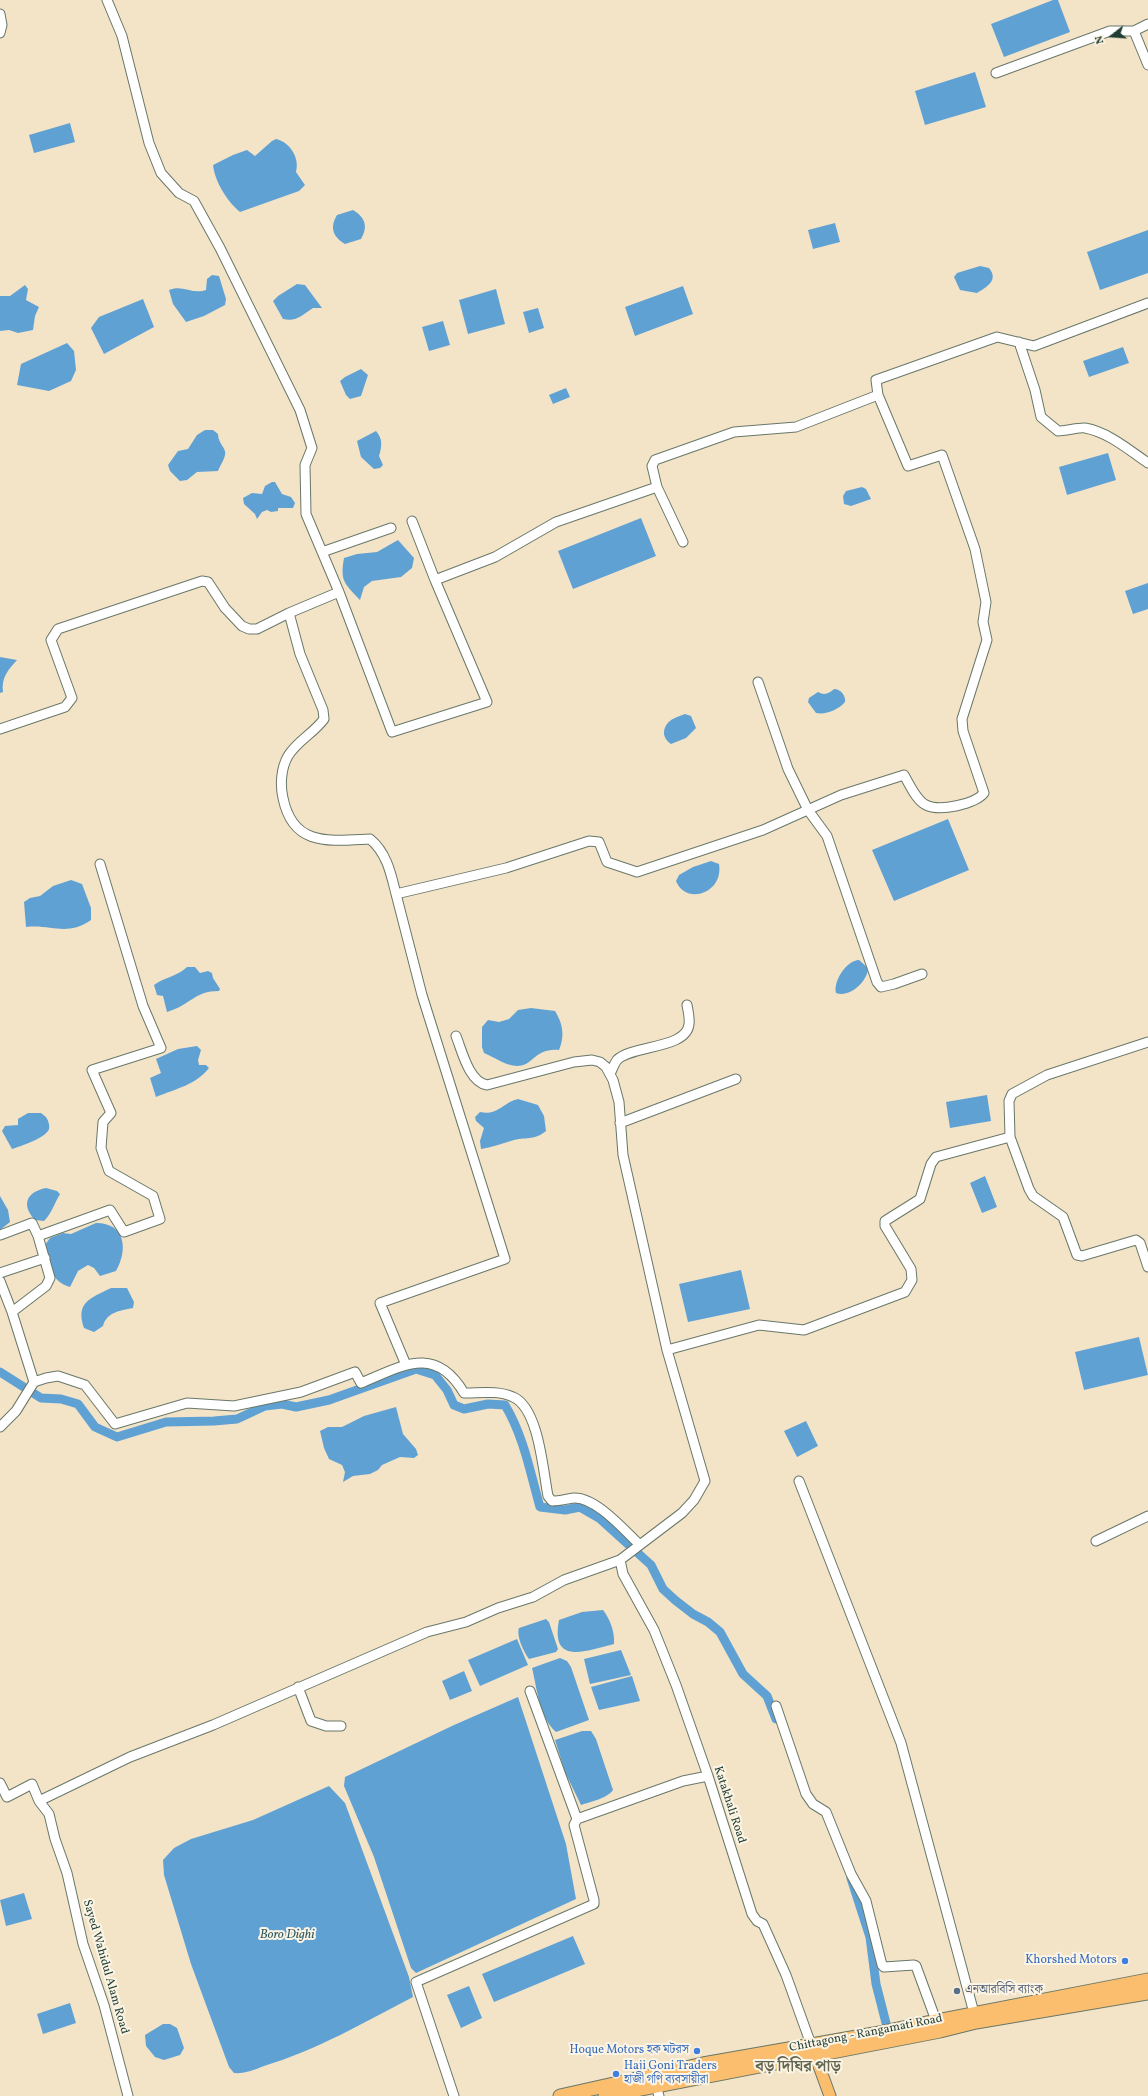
<!DOCTYPE html>
<html>
<head>
<meta charset="utf-8">
<style>
	body { margin:0 }
	#map { position:relative; width:1148px; height:2096px; overflow:hidden; background:#f3e4c8; font-family:Vollkorn,serif }
	canvas { display:block }
	.north { position:absolute; left:1092px; top:16px; width:40px; height:40px; -webkit-text-stroke:3px #fcf5e5; paint-order:stroke; rotate:253deg; font-size:11px; font-weight:700; line-height:16px; text-align:center; color:#1f3d34 }
	.north::after { content:''; display:block; margin:auto; width:14px; height:18px; background:#1f3d34; clip-path:polygon(50% 0,100% 100%,50% 72%,0 100%) }
</style>
</head>
<body>
<div id="map">
<canvas width="1148" height="2096"></canvas>
<div class="north">N</div>
</div>
<script>
const g = document.querySelector('canvas').getContext('2d');
g.lineJoin = 'round';
function paint(path, color) { g.fillStyle = color; g.fill(path, 'evenodd'); }
function strokePath(path, color, width, dash) { g.strokeStyle = color; g.lineWidth = width; g.lineCap = dash ? 'butt' : 'round'; g.setLineDash(dash || []); g.stroke(path); }
function label(font, color, halo, rows, align = 'center') {
  g.font = font + ' Vollkorn,"Noto Serif Bengali",serif'; g.lineWidth = 4; g.setLineDash([]); g.textBaseline = 'middle'; g.strokeStyle = halo; g.fillStyle = color; for (const [text, x, y, turn = 0] of rows) {
    g.save(); g.translate(x, y); g.rotate((+turn || 0) * Math.PI / 180); g.textAlign = isNaN(turn) ? turn : align; if (halo) g.strokeText(text, 0, 0); g.fillText(text, 0, 0); g.restore();
  }
}
const water = new Path2D(`
	M1053,0H1058L1070,32L1004,57L991,24Z
	M975,72L986,107L925,125L915,91Z
	M70,123L75,142L34,153L29,135Z
	M276,139C290,142 300,158 296,172L305,185L299,191L240,212C227,201 215,182 213,165L233,155L247,150L255,156L272,141Z
	M353,210C366,218 368,227 361,239L345,244C332,236 330,227 337,215Z
	M835,223L840,242L813,249L808,230Z
	M1148,230V273L1100,290L1087,252Z
	M980,266L989,268C999,280 987,287 977,293L960,290L954,277L957,273Z
	M212,275L219,276L226,299L225,305L204,316L186,322L173,304L169,290C182,284 193,295 206,290L207,279Z
	M297,284L305,285L322,308H313C302,315 297,322 283,319L273,301L278,296Z
	M25,285L28,289L26,300L39,307L35,316L33,330L18,333L9,330L0,331V296H10Z
	M683,286L693,314L635,336L625,307Z
	M496,289L505,324L468,334L459,300Z
	M143,299L154,327L104,354L91,328L99,317Z
	M538,308L544,328L529,333L523,312Z
	M443,321L450,345L429,351L422,327Z
	M67,343L74,351L76,370L71,381L49,391L17,385L21,364Z
	M1123,347L1129,363L1089,377L1083,361Z
	M361,369L368,375L361,396L350,399L346,395L340,381L345,377Z
	M566,388L570,397L553,404L549,395Z
	M205,430H213L218,434C218,444 227,448 225,455C224,460 220,466 218,471L197,472L187,480L180,481L170,471L168,465L178,451L188,449L197,435Z
	M376,431C383,439 382,446 379,456L383,465L380,468L374,469L361,457L357,441Z
	M1108,453L1116,480L1067,495L1059,467Z
	M272,482H275L282,494L291,497L295,503L293,508H278V511L271,512L267,510L262,512L257,519L255,514L244,504L243,498L252,493L262,494L265,486Z
	M862,487L866,489L871,499L851,506L844,504L843,496L846,491Z
	M641,518L656,556L573,589L558,551Z
	M398,540L414,558L412,568L401,577L372,581L364,587L360,600C344,583 340,581 344,558L357,554L377,552Z
	M1148,583V609L1133,614L1125,591Z
	M0,657L17,660C8,670 1,678 3,692L0,693Z
	M834,689C841,689 846,696 845,702C838,710 826,715 816,713L808,702L809,698L818,692C825,696 829,693 834,689Z
	M685,714L691,716L696,728L686,738L671,744C667,741 665,739 664,734C664,721 674,718 685,714Z
	M948,819L969,870L894,901L872,850Z
	M711,861L719,864C724,893 686,906 676,881L679,875L693,867Z
	M71,880L82,884L91,908V920C66,937 52,924 26,927L24,902L30,898L40,896L53,886Z
	M859,960L868,968C868,981 850,998 836,993C833,981 847,960 859,960Z
	M187,967H195L200,973L208,971L212,973L213,978L220,989L219,991C194,991 191,1005 167,1012L163,996L157,995L154,985C165,977 178,976 187,967Z
	M531,1008L555,1011C563,1024 565,1036 559,1050C534,1048 534,1066 517,1066C506,1066 494,1057 484,1053L482,1047V1027L488,1020L499,1022L509,1019L518,1010Z
	M197,1046L201,1050L198,1060L199,1065H206L209,1068C196,1085 175,1089 156,1097L150,1078L161,1073L156,1059L178,1049Z
	M987,1095L991,1121L950,1128L946,1102Z
	M518,1099L538,1105L544,1116L546,1131C535,1140 528,1137 514,1140C503,1143 493,1147 481,1149L480,1141L484,1128L476,1121L475,1117L480,1112C498,1116 502,1103 518,1099Z
	M28,1113H41L46,1117C48,1120 50,1125 49,1129C46,1138 21,1146 12,1149L2,1131L5,1126L18,1125V1119Z
	M985,1176L997,1207L982,1213L970,1183Z
	M46,1188L57,1191L60,1194C54,1204 52,1213 44,1221L35,1220C21,1205 26,1192 46,1188Z
	M0,1196L8,1210L10,1222L0,1230Z
	M96,1223C126,1223 128,1250 116,1271L100,1276L94,1268L88,1265L78,1271L70,1287C49,1281 51,1264 45,1245L50,1238L63,1233L71,1234Z
	M741,1270L750,1309L688,1322L679,1284Z
	M111,1288H127L134,1302L133,1308C119,1311 107,1312 103,1326L94,1332L84,1328C75,1302 91,1298 111,1288Z
	M1139,1337L1148,1375L1084,1390L1075,1352Z
	M396,1407L403,1434L416,1449L418,1455L414,1458L400,1457L382,1465L378,1470L370,1474L353,1476L343,1482L345,1472L342,1465L329,1459L324,1448L320,1431L328,1427H342L364,1416Z
	M806,1421L818,1446L797,1457L784,1431Z
	M603,1610C610,1619 615,1632 614,1644C588,1650 550,1667 559,1620L582,1612Z
	M546,1619L549,1622L558,1649L556,1652L529,1659C524,1652 516,1636 519,1628Z
	M517,1639L528,1665L480,1686L468,1660Z
	M621,1650L631,1675L590,1684L584,1659Z
	M560,1658L567,1661L571,1667L589,1720L556,1732C539,1717 537,1688 532,1668Z
	M464,1671L472,1691L450,1700L442,1681Z
	M632,1676L640,1701L599,1710L591,1687Z
	M518,1697L566,1844L576,1899L416,1973L411,1968L374,1857L344,1786L345,1777L454,1725Z
	M582,1731H591L596,1739L613,1790C608,1798 590,1802 581,1805L565,1772L555,1740Z
	M329,1786L345,1803L409,1977L413,1997C365,2022 317,2050 264,2066C254,2070 244,2074 234,2073L229,2067L191,1964L164,1875L163,1860L174,1848L191,1839L253,1820Z
	M24,1893L32,1919L6,1926L0,1900Z
	M573,1936L585,1964L494,2002L482,1974Z
	M469,1986L482,2018L461,2028L447,1995Z
	M70,2003L76,2023L43,2034L37,2014Z
	M163,2024H170L177,2028L184,2048L180,2055L164,2060L155,2057L146,2046L145,2035Z`);
const canal = new Path2D(`
	M0,1372L41,1398L61,1399L78,1404L95,1427L117,1437L166,1422L214,1421L237,1419L265,1406L282,1404L296,1407L329,1400L416,1369L435,1375L447,1390L454,1405L464,1409L488,1404L505,1405C524,1437 530,1472 540,1507L565,1510L580,1507L599,1518L651,1565L663,1589L675,1600L693,1614L708,1622L720,1632L743,1674L767,1696L776,1719
	M851,1878L870,1937L876,1984L886,2023`);
const minor = new Path2D(`
	M107,0L122,36L149,143L161,173L179,193L194,201L220,248L300,410L312,448L305,465L306,514L339,592L392,732L487,702L435,580
	M0,14L2,25L0,33
	M1134,31L1148,65
	M996,73L1110,31H1134L1148,24
	M1019,342L1035,390L1041,417L1058,431C1065,431 1081,427 1085,428C1108,432 1129,450 1148,463
	M878,395L876,380L997,337L1034,346L1148,303
	M657,487L683,542
	M322,552L391,528
	M289,613L300,654L323,710L324,719C314,733 297,741 288,756C281,768 280,785 283,798C293,847 329,841 370,839C387,853 391,874 396,894
	M758,682L788,769L808,810L827,836L877,982L881,987L894,984L922,974
	M0,729L65,707L72,698L51,640L58,629L202,581L208,582L225,608L242,626L249,629H257L289,613L339,592
	M1148,1042L1047,1075L1012,1094L1009,1101L1010,1137L1029,1189L1033,1196L1063,1217L1077,1255L1082,1256L1136,1240L1140,1243L1148,1267
	M610,1074C612,1070 614,1064 617,1060C632,1045 687,1049 689,1024C690,1018 688,1011 687,1005
	M620,1123L736,1079
	M0,1235L32,1223L38,1236
	M0,1273L45,1258
	M0,1281L12,1312
	M667,1350L759,1325L804,1330L905,1292L912,1280L911,1269L885,1226V1221L920,1199L931,1164L936,1157L1010,1137
	M406,1365L380,1303L505,1259L422,995L396,894L506,868L589,841L599,842L607,862L637,872L763,830L841,795L904,775C910,785 916,800 926,805C940,812 975,804 984,793L963,731L962,719L987,640L983,622L986,602L975,549L942,455L908,466L878,395L796,427L734,432L655,460L652,466L657,487L556,522L495,557L435,580L412,521
	M34,1382L12,1312L46,1286L50,1278L38,1236L110,1210L124,1232L160,1219L153,1196L109,1171L101,1148L103,1122L111,1113L92,1070L161,1048L143,1006L100,864
	M0,1427L16,1411L34,1382L46,1378L58,1376L85,1385L115,1424L187,1403L234,1406L301,1392L355,1372L361,1383C402,1366 435,1344 464,1393C480,1393 498,1390 513,1397C539,1408 543,1471 548,1496L552,1501C560,1501 566,1499 574,1498C596,1497 625,1531 640,1545
	M799,1481L901,1743L974,2013
	M1096,1541L1148,1516
	M620,1560L623,1574L654,1630L676,1685L708,1776L752,1914L757,1921L763,1924L786,1975L813,2050
	M298,1687L311,1721L326,1726H341
	M530,1691L577,1819
	M776,1706L806,1794L813,1804L826,1812L851,1874L866,1901L882,1965L884,1967L914,1965L916,1966L938,2026
	M0,1783L7,1797L32,1784L39,1801L130,1757L213,1725L427,1632L466,1622L498,1608L533,1597L564,1580L620,1560L682,1513L694,1500L705,1481L667,1350L623,1155L619,1102L613,1080L606,1067L600,1062L592,1060L574,1062L487,1085C469,1082 462,1051 456,1036
	M39,1801L49,1814L55,1839L67,1873L83,1944L104,2005L128,2096
	M656,2086L659,2096
	M454,2096L416,1982L594,1904V1900L574,1825L577,1819L683,1781L708,1776`);
const major = new Path2D(`
	M815,2055L830,2096`);
const highway = new Path2D(`
	M560,2096L703,2064L874,2034L936,2021L1148,1980
	M605,2096L940,2031L976,2022L1148,1993`);
const markers = [
	[1125,1961,4,"#3f7fe0"],
	[957,1991,4,"#5c6f8a"],
	[697,2051,4,"#3f7fe0"],
	[616,2074,4,"#3f7fe0"]
];
const streetNames = [
	["Katakhali Road",729,1805,72],
	["Sayed Wahidul Alam Road",105,1967,74],
	["Chittagong - Rangamati Road",866,2034,-11]
];
const shopNames = [
	["Khorshed Motors",1117,1961],
	["Hoque Motors হক মটরস",689,2051],
	["Haji Goni Traders",624,2067,"left"],
	["হাজী গণি ব্যবসায়ীরা",624,2081,"left"]
];
const serviceNames = [
	["এনআরবিসি ব্যাংক",965,1991]
];
const waterNames = [
	["Boro Dighi",287,1936]
];
const districtNames = [
	["বড় দিঘির পাড়",798,2068]
];
paint(water, '#60a1d4');
strokePath(canal, '#60a1d4', 9);
strokePath(minor, '#697768', 11);
strokePath(major, '#697768', 13);
strokePath(highway, '#697768', 15);
strokePath(minor, '#fff', 9);
strokePath(major, '#fabe6e', 11);
strokePath(highway, '#fabe6e', 13);
for (const [x, y, r, color] of markers) { const dot = new Path2D(); dot.arc(x, y, r, 0, 2 * Math.PI); g.fillStyle = color; g.fill(dot); strokePath(dot, '#fcf5e5', 1.5); }
label('12px', '#1f3d34', '#fcf5e5', streetNames);
label('12px', '#366cbe', '#fcf5e5', shopNames, 'right');
label('12px', '#4e5e75', '#fcf5e5', serviceNames, 'left');
label('italic 13px', '#325b64', '#fcf5e5', waterNames);
label('bold 16px', '#636650', '#fcf5e5', districtNames);
</script>
</body>
</html>
